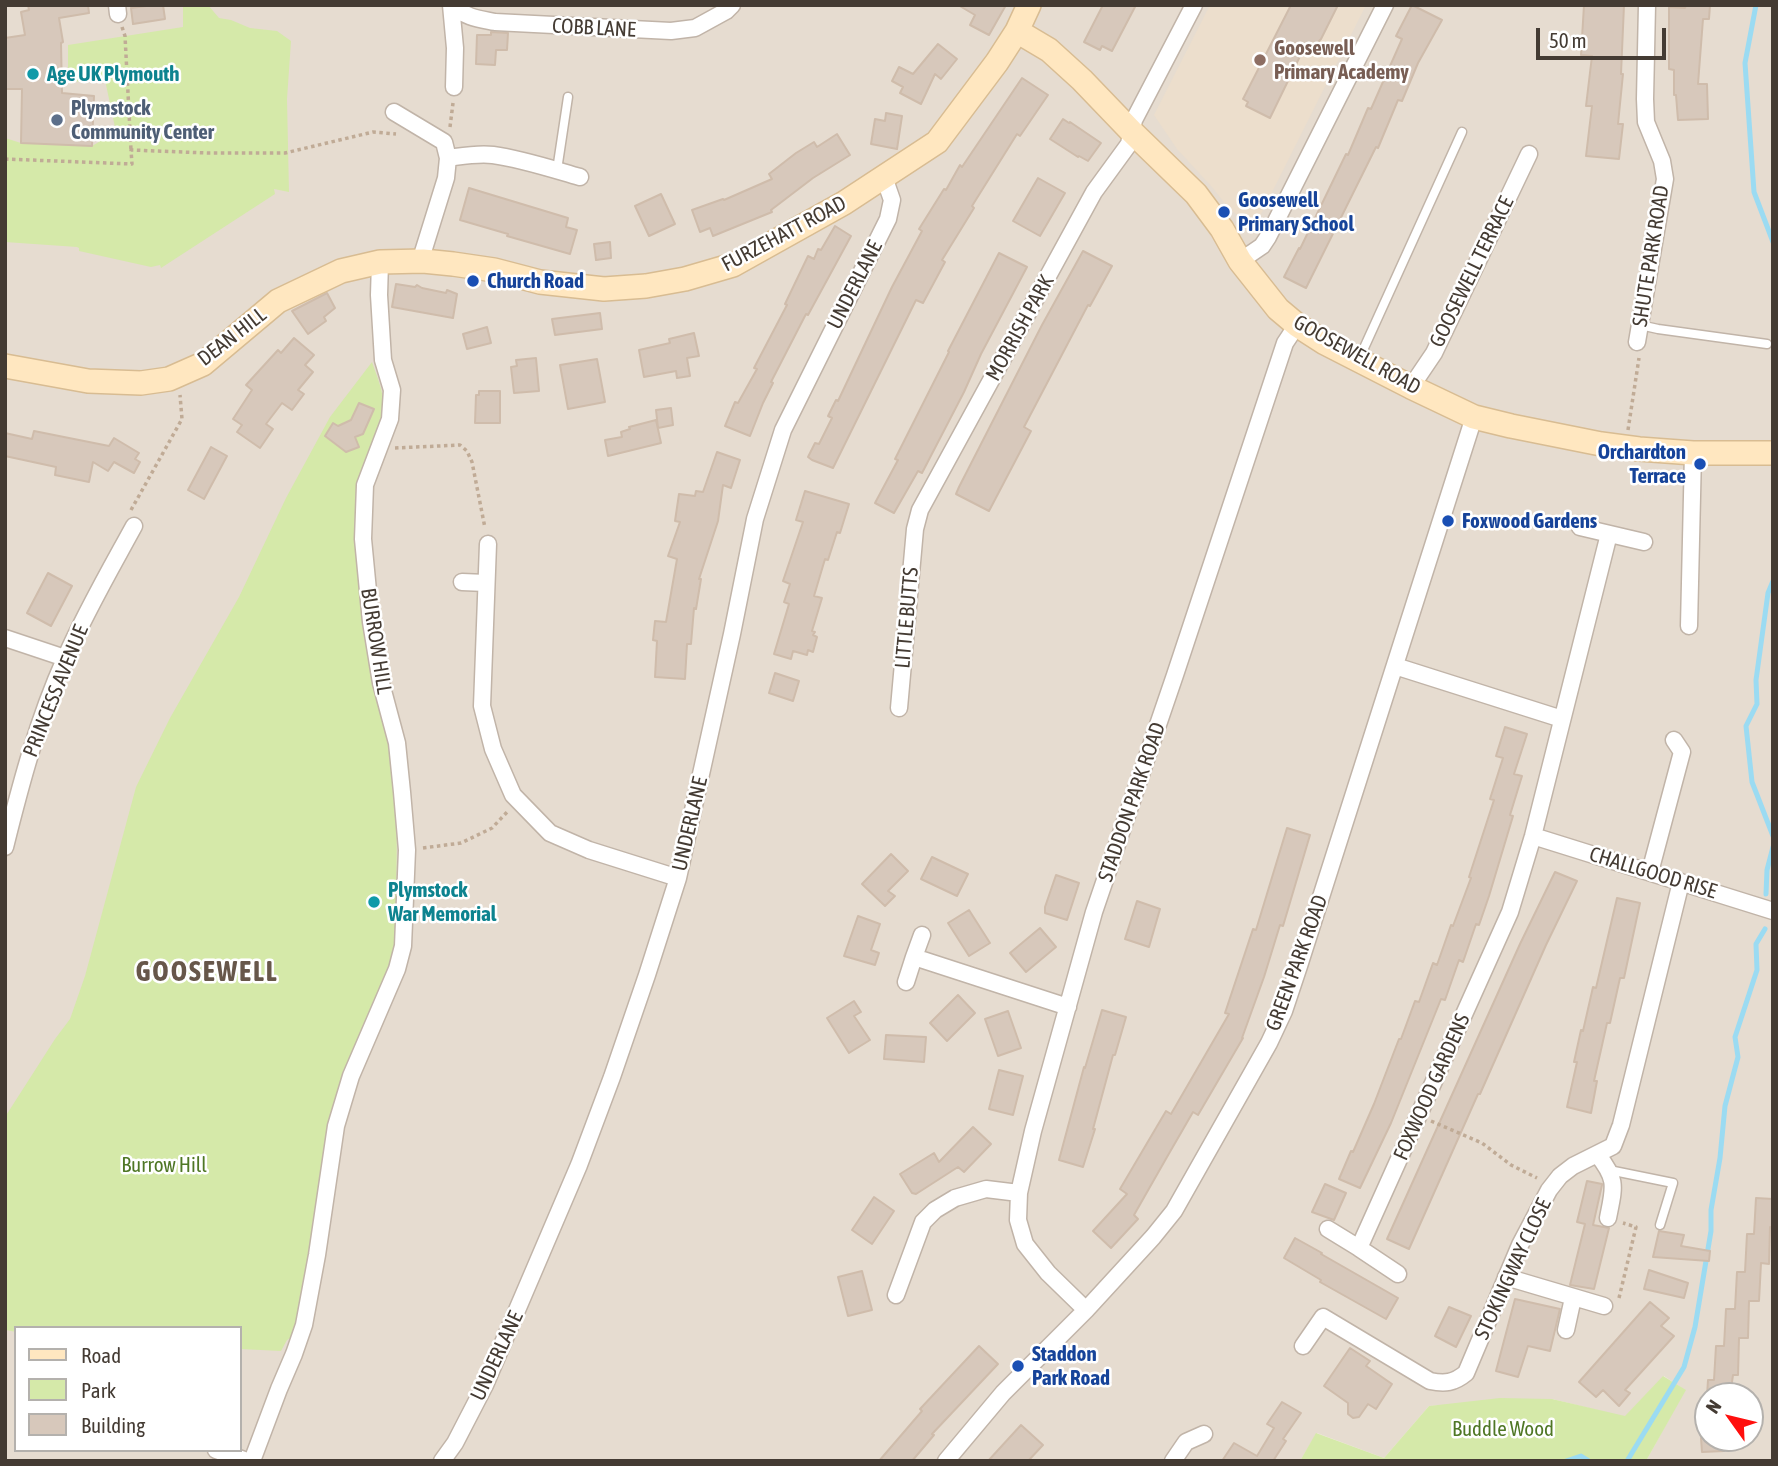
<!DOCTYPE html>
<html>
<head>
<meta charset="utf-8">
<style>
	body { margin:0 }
	#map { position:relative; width:1778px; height:1466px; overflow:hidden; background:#f2ebe3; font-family:"Asap Condensed",sans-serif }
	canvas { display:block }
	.frame { position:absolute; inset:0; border:7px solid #443b33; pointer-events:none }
	.legend { position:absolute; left:14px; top:1326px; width:228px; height:126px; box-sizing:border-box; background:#fff; border:2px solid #b4b1ad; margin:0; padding:9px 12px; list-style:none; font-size:21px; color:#443b33 }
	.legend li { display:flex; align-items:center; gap:14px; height:35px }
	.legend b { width:35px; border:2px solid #b4b1ad }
	.north { position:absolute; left:1694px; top:1382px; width:70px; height:70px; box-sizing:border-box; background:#fff; border:2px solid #b4b1ad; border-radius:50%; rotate:304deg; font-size:19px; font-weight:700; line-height:28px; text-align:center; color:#443b33 }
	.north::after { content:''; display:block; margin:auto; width:24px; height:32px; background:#ff0f0d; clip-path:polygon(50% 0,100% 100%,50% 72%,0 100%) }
	.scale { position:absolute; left:1536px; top:28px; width:130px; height:32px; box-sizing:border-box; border:4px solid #443b33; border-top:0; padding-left:9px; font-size:21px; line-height:24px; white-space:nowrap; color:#443b33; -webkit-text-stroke:5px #fff; paint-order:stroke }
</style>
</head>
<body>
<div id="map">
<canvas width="1778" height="1466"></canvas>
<div class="frame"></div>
<ul class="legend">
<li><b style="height:9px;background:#ffe7c0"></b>Road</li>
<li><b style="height:19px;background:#d5e9a9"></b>Park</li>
<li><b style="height:19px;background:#d7c8bb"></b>Building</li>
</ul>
<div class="north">N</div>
<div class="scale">50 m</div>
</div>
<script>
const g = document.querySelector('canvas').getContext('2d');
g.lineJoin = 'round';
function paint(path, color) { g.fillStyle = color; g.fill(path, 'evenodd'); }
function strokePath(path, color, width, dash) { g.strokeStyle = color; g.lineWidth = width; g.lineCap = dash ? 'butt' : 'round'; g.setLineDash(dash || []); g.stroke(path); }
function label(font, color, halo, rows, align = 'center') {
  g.font = font + ' "Asap Condensed",sans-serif'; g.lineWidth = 5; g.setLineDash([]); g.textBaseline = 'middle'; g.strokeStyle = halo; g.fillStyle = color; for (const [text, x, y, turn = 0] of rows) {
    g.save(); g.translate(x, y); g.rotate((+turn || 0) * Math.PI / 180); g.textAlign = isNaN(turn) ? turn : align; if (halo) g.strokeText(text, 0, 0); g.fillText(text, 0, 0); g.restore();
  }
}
const residential = new Path2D(`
	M5,5H1773V1461H1646L1685,1390L1664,1376L1625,1417L1552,1399L1429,1406L1384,1458L1317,1433L1300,1461H5ZM16,1328H240V1450H16ZM1708,1396H1750V1438H1708Z`);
const education = new Path2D(`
	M1210,5H1366L1258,220L1244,219L1230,210L1212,187L1177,149L1154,115Z`);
const green = new Path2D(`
	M183,5H208L219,18L231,20L250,28L277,31L291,41L287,99L289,192L274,189L275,194L161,268L160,265L151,267L79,251V248L77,247L5,242V138L21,143L92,146L116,132L105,80L68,82V45L183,27Z
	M372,362C376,374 382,387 383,400C385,426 368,461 356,484L363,621L376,698L390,738L397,809L396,944L392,964L360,1040L304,1297L292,1337L287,1340L281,1351L240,1349V1328H16V1332L6,1330L5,1117L55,1039L70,1019L85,976L136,787L170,718L239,597L286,498L330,417Z
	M1663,1376L1686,1390L1646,1461H1300L1316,1433L1384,1458L1429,1406L1500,1398L1552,1399L1625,1416Z`);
const stream = new Path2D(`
	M1756,5L1745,63L1754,192L1773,242
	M1773,581L1768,593L1756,680L1757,704L1746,726L1752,782L1773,836
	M1766,894L1767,870L1773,847
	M1566,1461L1581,1456L1589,1461
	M1627,1461L1684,1367L1695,1327L1711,1231V1210L1720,1158L1725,1106L1738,1057L1735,1037L1757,970L1756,944L1765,929`);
const building = new Path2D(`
	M28,5H88L89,13L59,18L63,42L61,43L62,93L94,96L92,146L21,143L22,89H5V38L25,35L21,12L29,10Z
	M154,5H163L165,19L133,24L131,8Z
	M958,5H1006L989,35L970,25L975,15Z
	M1103,5H1136L1112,51L1102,46L1100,50L1084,42Z
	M1291,5H1338L1321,39L1317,43L1305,46L1270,118L1246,106L1248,102L1243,99Z
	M1412,5L1442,20L1418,63L1402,101L1398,100L1378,148L1376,147L1306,288L1284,277L1299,248L1300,249L1346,154L1348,155L1368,108L1371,109L1402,39L1396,36Z
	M1584,5H1624L1621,74H1623L1618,124H1623L1619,159L1586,156L1592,106H1586L1592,56L1581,55Z
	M1686,5H1710L1709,19H1703L1698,84H1707L1708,119L1678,120L1676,95H1674V70L1669,69V7L1685,8Z
	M491,32L508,33L507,50H496L495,65L476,64L477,35H491Z
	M938,44L957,59L941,79L935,74L921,104L900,93L903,87L892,81L899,67L913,74Z
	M1022,78L1048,95L1020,136L1017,134L972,206L974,208L942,260L945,262L923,303L916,300L833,468L812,460L808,457L815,443L819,444L832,418L828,416L836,400L838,401L892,287L922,231L919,229L944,189L946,190L960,165L962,167Z
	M886,113L902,116L897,149L871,144L875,119L885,121Z
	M1063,119L1069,123L1070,122L1101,143L1088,161L1079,156L1078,157L1050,139Z
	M837,134L850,155L813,178L771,210L772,212L713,236L710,228L700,232L692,210L723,199L724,200L772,179L769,174L796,153L814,142L817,147Z
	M1038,178L1065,193L1040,236L1013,221Z
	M469,188L568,218L566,227L577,230L570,254L507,236L508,234L460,220Z
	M661,194L675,224L649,236L635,206Z
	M835,226L851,236L808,315L806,314L771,382L773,383L763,403L750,436L725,426L735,402L738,403L757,369L754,368L787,305L785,304L808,256L814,259L818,249L821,250Z
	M610,242L611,258L596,260L594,244Z
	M1083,251L1112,266L1090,306L1088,305L1024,427L1031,431L989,511L956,494L959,487L1042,325Z
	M999,253L1027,267L981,354L964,392L922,473L918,471L894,513L875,503L898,460L895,459L949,352L948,351Z
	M396,284L415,287L417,285L422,288L446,293L447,290L457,294L453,318L392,307Z
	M327,293L335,308L324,317L326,321L308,334L292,311Z
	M600,313L602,329L555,335L552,319Z
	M487,327L491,343L467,349L463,334Z
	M694,333L699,356L687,358L690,376L677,378L676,371L644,377L639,350L670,343L669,339Z
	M294,338L314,355L305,365L313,372L298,390L304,394L292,410L282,403L266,424L273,429L260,448L237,432L242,425L233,419L252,390L246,385L278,350L281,353Z
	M536,358L539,391L514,393L511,367L517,366L516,360Z
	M597,359L605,402L568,409L560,365Z
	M479,391H500V423H475L476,395H479Z
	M359,403L374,409L363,434L355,437L359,447L346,452L325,436L333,423L338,426L351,420Z
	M671,408L673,425L658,428L656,410Z
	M656,420L661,443L608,456L605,440L622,437L621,432L630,429L629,427Z
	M34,431L109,446L114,438L139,453L135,459L140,462L134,473L114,462L108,471L93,462L89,482L55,475L56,467L5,456V433L32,439Z
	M211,447L227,456L204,499L188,490Z
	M717,452L740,460L731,488L723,485L718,521L699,579H701L696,609L694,608L691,644H687L685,679L655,677L657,641L653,640L655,621L666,622L677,559L668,556L680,522L675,521L679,494L695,496L696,491L703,492Z
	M805,491L849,504L840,533L837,532L828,560L825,559L814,596L822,598L812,631L815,632L813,635L817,637L813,652L808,650L807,655L793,651L791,659L774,654L789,604L784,602L790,584L783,581L803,522L796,520Z
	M48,573L72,586L51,626L27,613Z
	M775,673L799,681L793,701L769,693Z
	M1505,727L1527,734L1514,774L1522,776L1510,815L1513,816L1489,896L1479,925L1476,924L1463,962L1459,960L1445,1000L1441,999L1391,1123L1360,1188L1339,1179L1351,1151L1353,1152L1374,1104L1399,1039H1401L1415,1001L1419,1002L1433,963L1437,965L1451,925L1453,926L1471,878L1469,877L1494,800L1490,799L1503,758L1496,756Z
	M1287,828L1310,835L1283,926L1280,925L1264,977L1242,1038H1243L1198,1115L1193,1112L1167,1157L1134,1215L1138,1219L1111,1248L1093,1231L1127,1194L1120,1189L1166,1111L1171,1114L1229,1014L1225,1013L1253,929L1256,930Z
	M891,854L908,871L888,891L895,896L885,906L862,884Z
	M932,857L968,874L957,896L921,879Z
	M1555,872L1577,881L1546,945L1480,1094H1478L1409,1249L1387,1239L1520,944Z
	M1056,875L1079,883L1067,920L1045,913V907Z
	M1617,898L1640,903L1624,978H1620L1610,1023H1607L1594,1081H1597L1591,1113L1567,1107L1577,1062H1574L1581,1030L1583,1031L1593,987L1596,988Z
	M1137,901L1160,909L1149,947L1125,939Z
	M969,910L990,943L969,956L948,923Z
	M858,916L880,924L871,950L879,953L875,965L844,956Z
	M1040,928L1056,947L1026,972L1010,953Z
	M958,995L975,1013L947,1041L930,1023Z
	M854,1001L861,1012L854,1016L870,1040L849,1053L827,1018Z
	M1102,1010L1126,1017L1115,1055H1113L1093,1129H1095L1083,1167L1059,1160L1084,1067L1085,1068Z
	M1008,1011L1021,1048L998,1056L985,1019Z
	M886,1035L926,1037L924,1062L884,1059Z
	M999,1070L1023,1076L1013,1115L989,1109Z
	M973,1127L991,1144L964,1172L958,1167L916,1194L912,1193L900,1174L934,1153L939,1162Z
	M1587,1181L1602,1184V1185L1593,1225L1609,1228L1594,1289L1570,1285L1585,1224L1577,1222Z
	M1325,1184L1346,1193L1334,1220L1312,1212Z
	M874,1197L894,1211L872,1244L852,1230Z
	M1756,1198L1773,1199V1228L1770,1227L1769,1264L1761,1263L1759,1301H1749L1748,1338H1739L1738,1375H1733L1730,1396H1707L1708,1380H1714L1716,1346H1724L1726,1309H1735L1737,1272H1745L1747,1234H1754Z
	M1659,1231L1684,1235L1681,1246L1710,1251L1709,1261L1653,1257Z
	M1295,1238L1322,1253L1321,1254L1398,1298L1386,1319L1320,1282L1321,1280L1284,1258Z
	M1649,1270L1688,1283L1684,1298L1644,1289Z
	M862,1271L872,1310L848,1316L838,1277Z
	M1515,1299L1560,1309L1550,1351L1528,1346L1518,1377L1496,1371Z
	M1650,1302L1669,1318L1661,1326L1674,1336L1625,1390L1630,1393L1619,1406L1603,1390L1596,1397L1579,1382Z
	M1449,1307L1471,1316L1456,1347L1435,1336Z
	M979,1346L998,1364L932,1434L934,1435L912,1461H879L922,1411L920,1409Z
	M1350,1348L1370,1361L1366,1366L1392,1384L1376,1409L1368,1404L1359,1417L1353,1418L1348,1414V1403L1324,1386Z
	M1282,1402L1301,1413L1283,1439L1286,1441L1273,1461H1222L1234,1443L1257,1456L1274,1428L1267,1424Z
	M1021,1425L1043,1445L1028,1461H988Z
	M1701,1438H1724V1451L1702,1452Z`);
const path = new Path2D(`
	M122,27L125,36L131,150
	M450,127L453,103
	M5,159L132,164L131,150L208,153H285L373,132L396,134
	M1628,430L1639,358
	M395,448L460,445L467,451L472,462L485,528
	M131,510L182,419L180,395
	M423,848L461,843L492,828L509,810
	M1431,1121L1482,1143L1511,1165L1537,1178
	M1619,1298L1636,1227L1623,1223`);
const lane = new Path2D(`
	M557,170L568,97
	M1640,325L1658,329L1767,344
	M1359,359L1462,132
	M1609,1170L1673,1183L1660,1225`);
const street = new Path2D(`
	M117,5L118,14
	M451,5L455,48L454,87
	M454,5C465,18 480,19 495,22L671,31L695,28L726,11L732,5
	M394,112L444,142L448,158
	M423,261V252L446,178L448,158C463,156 478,153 493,155C522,159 552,169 580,177
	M1240,261L1262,246L1268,237L1385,5
	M1637,342L1665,179L1662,161L1646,122L1645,99L1647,5
	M1411,387L1434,353L1529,154
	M1580,527L1644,542
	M488,544L482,706L493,749L513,795L550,833L589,850L678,878
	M462,582L486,583
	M1689,626L1693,453
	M5,638L65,658
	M1395,666L1562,719
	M899,708L915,529L920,510L1094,192L1129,144L1134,120L1194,5
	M1533,836L1773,911
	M5,847C21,783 38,719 65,659C85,613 110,570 134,526
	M1650,872L1682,752L1674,740
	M922,935L914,957L1068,1007
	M906,982L914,957
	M1597,1154C1618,1180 1614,1187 1608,1218
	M1328,1229L1359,1248
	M1398,1274L1359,1248L1510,912L1533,836L1609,534
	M1506,1277L1604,1306
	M896,1295L923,1222L935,1210L955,1198L986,1189L1019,1193
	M1086,1310L1048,1273L1025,1244L1018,1220L1019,1193L1033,1131L1094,912L1175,675L1285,343L1297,325
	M1566,1330L1573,1298
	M1303,1346L1323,1317L1430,1381C1445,1384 1454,1383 1466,1373L1520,1245L1549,1190L1560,1176L1573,1166L1613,1146L1621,1125L1681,882
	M216,1450L247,1461
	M252,1461L279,1389L294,1354L304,1325L317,1255L336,1126L351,1076L397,969L403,946L407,850L402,792L397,743L381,683L371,622L363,539L365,485L390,419L392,390L383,360L379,295L380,262
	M442,1461L455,1443L485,1385L579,1165L612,1077L647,975L678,878L732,634L755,519L783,430L888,219L892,200L884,177
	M946,1461L1003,1393L1086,1310L1153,1237L1174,1211L1269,1043L1284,1011L1299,966L1474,417
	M1173,1461L1186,1442L1204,1434`);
const secondary = new Path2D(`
	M1017,31L1049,50L1082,80L1131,131L1196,194L1222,229L1240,261L1278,309L1297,325L1325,343L1411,387L1474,417L1511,426L1601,444L1639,449L1693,453H1773
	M5,366L88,381L141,383L169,379L203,364L278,301L341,271L380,262L423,261L453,264L494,270L540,282L604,289L646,286L685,279L733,265L844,203L937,142L997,62L1017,31L1029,5`);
const markers = [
	[1260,60,7,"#8d6e63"],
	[33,74,7,"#0f9aa8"],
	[57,120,7,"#5c6f8a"],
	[1224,212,7,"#1a4fb4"],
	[473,281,7,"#1a4fb4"],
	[1700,464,7,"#1a4fb4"],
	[1448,521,7,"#1a4fb4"],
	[374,902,7,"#0f9aa8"],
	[1018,1366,7,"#1a4fb4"]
];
const streetNames = [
	["COBB LANE",594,28,3],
	["FURZEHATT ROAD",784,234,-28],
	["SHUTE PARK ROAD",1651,256,-81],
	["GOOSEWELL TERRACE",1472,272,-64],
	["UNDERLANE",855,285,-63],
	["MORRISH PARK",1020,328,-61],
	["DEAN HILL",232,337,-38],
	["GOOSEWELL ROAD",1357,355,29],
	["LITTLE BUTTS",907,618,-85],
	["BURROW HILL",376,641,81],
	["PRINCESS AVENUE",56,691,-68],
	["STADDON PARK ROAD",1132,802,-71],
	["UNDERLANE",690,824,-77],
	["CHALLGOOD RISE",1653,873,17],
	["GREEN PARK ROAD",1297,963,-70],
	["FOXWOOD GARDENS",1432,1087,-66],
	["STOKINGWAY CLOSE",1513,1269,-65],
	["UNDERLANE",497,1356,-65]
];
const educationNames = [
	["Goosewell",1274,48],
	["Primary Academy",1274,72]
];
const cultureNames = [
	["Age UK Plymouth",47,74],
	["Plymstock",388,890],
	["War Memorial",388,914]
];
const serviceNames = [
	["Plymstock",71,108],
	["Community Center",71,132]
];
const transitNames = [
	["Goosewell",1238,200],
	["Primary School",1238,224],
	["Church Road",487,281],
	["Orchardton",1686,452,"right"],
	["Terrace",1686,476,"right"],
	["Foxwood Gardens",1462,521],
	["Staddon",1032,1354],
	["Park Road",1032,1378]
];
const parkNames = [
	["Burrow Hill",164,1165],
	["Buddle Wood",1503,1429]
];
const districtNames = [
	["GOOSEWELL",207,972]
];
paint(residential, '#e6dcd0');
paint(education, '#ecdecc');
paint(green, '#d5e9a9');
strokePath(stream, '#9bdbf2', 5);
paint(building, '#d7c8bb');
strokePath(building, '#cfbcab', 2);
strokePath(lane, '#c1b4a8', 11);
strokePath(street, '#c1b4a8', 19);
strokePath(secondary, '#d8bc92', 26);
strokePath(path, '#c0ab96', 3.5, [3.5, 3.5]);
strokePath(lane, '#fff', 8);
strokePath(street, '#fff', 16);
strokePath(secondary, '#ffe7c0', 23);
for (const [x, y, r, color] of markers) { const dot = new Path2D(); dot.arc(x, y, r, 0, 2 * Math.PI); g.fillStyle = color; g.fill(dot); strokePath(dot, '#fff', 2.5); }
label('21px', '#443b33', '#fff', streetNames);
label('bold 21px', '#785e54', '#fff', educationNames, 'left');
label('bold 21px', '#0d838f', '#fff', cultureNames, 'left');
label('bold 21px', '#4e5e75', '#fff', serviceNames, 'left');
label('bold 21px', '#164399', '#fff', transitNames, 'left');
label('21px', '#4f7725', '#fff', parkNames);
g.letterSpacing = '2px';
label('bold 28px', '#67574a', '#fff', districtNames);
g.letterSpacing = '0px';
</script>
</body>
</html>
